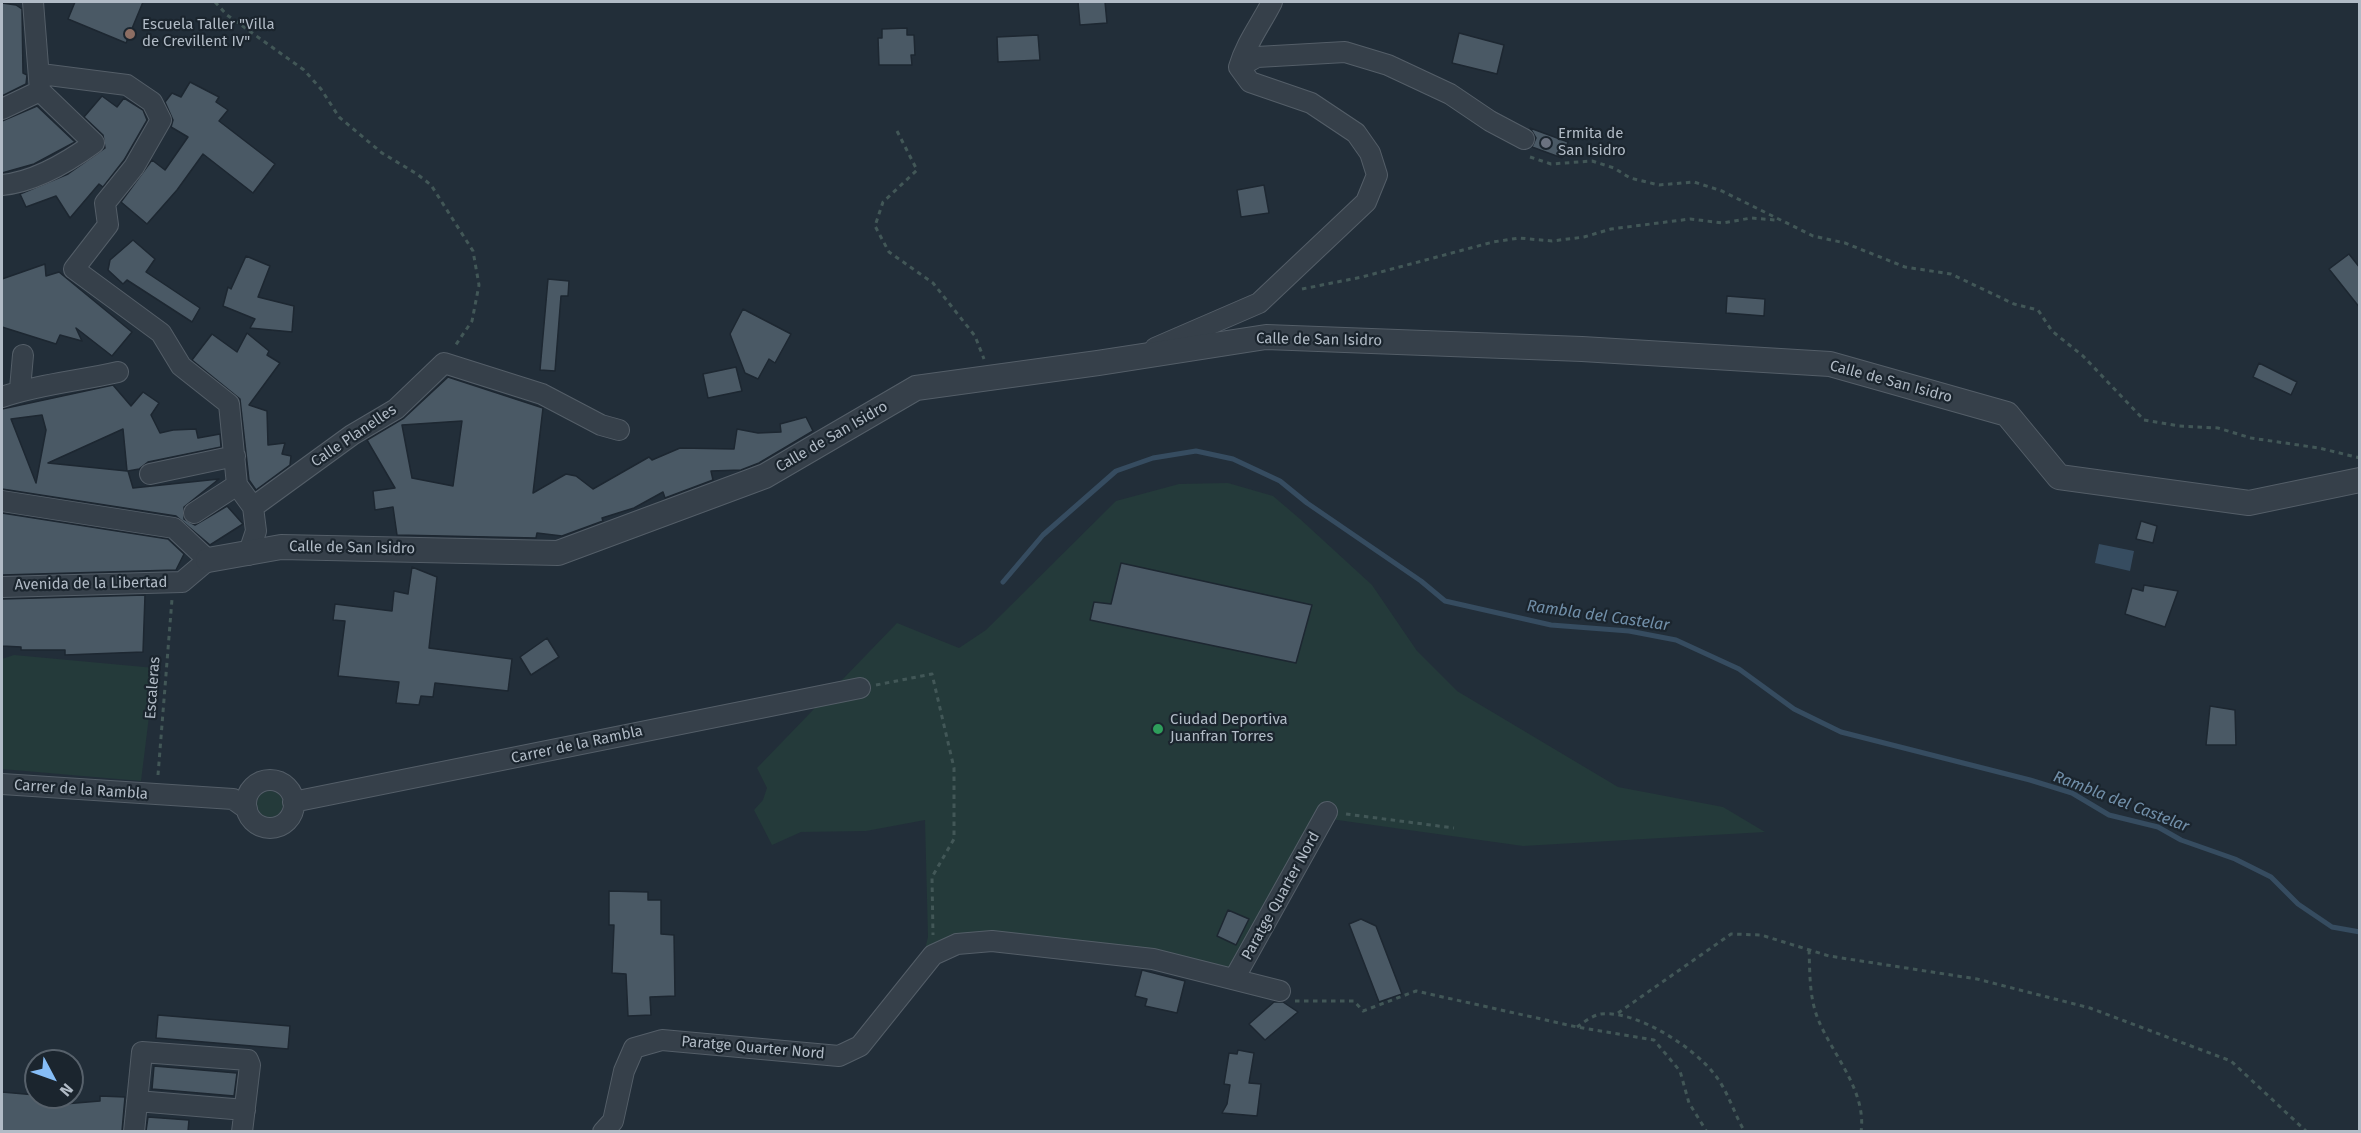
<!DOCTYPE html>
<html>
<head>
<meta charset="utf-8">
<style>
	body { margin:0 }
	#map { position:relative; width:2361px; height:1133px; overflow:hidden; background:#222e39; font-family:"Fira Sans",sans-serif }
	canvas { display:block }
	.frame { position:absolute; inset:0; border:3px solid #b1bbc6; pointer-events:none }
	.north { position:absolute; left:24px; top:1049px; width:60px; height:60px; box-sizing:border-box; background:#1b252e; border:2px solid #57616b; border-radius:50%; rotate:131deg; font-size:16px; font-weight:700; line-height:24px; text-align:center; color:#b1bbc6 }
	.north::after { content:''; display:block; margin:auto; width:21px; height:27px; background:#86bdf6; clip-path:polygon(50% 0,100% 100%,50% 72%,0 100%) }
</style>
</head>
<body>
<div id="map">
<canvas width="2361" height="1133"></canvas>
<div class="frame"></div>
<div class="north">N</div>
</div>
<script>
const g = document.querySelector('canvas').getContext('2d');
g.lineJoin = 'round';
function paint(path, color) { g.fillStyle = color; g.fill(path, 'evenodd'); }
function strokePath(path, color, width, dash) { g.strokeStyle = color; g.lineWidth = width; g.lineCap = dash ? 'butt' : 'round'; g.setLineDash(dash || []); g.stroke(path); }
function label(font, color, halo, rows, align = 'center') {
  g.font = font + ' "Fira Sans",sans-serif'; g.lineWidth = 4.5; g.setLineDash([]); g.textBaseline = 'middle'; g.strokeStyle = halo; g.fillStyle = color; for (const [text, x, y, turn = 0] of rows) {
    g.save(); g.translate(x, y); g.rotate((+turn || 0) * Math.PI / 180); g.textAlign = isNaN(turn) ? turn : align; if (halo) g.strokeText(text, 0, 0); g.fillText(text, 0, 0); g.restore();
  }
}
const green = new Path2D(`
	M1228,483L1273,496L1300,519L1372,585L1417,651L1457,691L1618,787L1723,807L1765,832L1523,846L1316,817L1246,957L1226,971L1177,959L1169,952L1162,956L971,938L922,961L928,937L925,820L866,831L801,832L772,845L754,810L763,800L767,788L757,768L897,623L959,648L986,630L1116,501L1179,484Z
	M14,655L155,668L141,781L2,769V659Z
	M257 804a13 13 0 1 1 26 0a13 13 0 1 1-26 0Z`);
const water = new Path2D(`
	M2099,544L2134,551L2130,571L2095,563Z`);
const stream = new Path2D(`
	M1003,582L1043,535L1116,471L1153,458L1196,451L1233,459L1280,481L1307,503L1421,581L1445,601L1551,625L1629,631L1676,640L1739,669L1794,709L1841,732L2030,780L2072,793L2109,815L2158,827L2181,840L2235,859L2271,877L2298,904L2332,927L2360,932`);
const building = new Path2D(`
	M75,2H143L126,43L68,19Z
	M1078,2H1105L1107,23L1080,25Z
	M2,3L16,5L22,9L23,73L27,75L26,84L2,96Z
	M907,28V35H914L915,55H911L912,65H879L878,38H882V29Z
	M1459,33L1504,45L1497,74L1452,63Z
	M1038,35L1040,60L998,62L997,37Z
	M190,82L219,97L216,102L228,110L219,121L275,164L253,193L203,154L177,190L147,224L121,202L152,160L165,170L188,137L171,127L173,120L165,102L172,93L181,97Z
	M102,96L117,107L124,98L143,110L147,120L124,160L103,187L99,184L70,218L56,196L26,207L20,194L68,174L105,148L103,135L84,117Z
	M37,106L75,142L34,164L2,173V121Z
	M1530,128L1568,142L1562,158L1532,147L1536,138Z
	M1264,185L1269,213L1241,217L1237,190Z
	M133,240L155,259L146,272L200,308L192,322L127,280L123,284L108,270L110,260Z
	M2349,254L2360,268V308L2329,269Z
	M246,256L270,266L258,297L294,306L292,332L250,328L255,319L223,306L228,287L231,289Z
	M45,264L46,276L59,272L132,332L112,356L76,328L82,341L60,335L56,344L2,327V279Z
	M548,279L569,281L568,296H561L555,371L540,370Z
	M1727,296L1765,299L1764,316L1726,313Z
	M743,309L791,334L775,363L769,359L758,379L745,373L730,334Z
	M247,333L269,351L267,355L280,363L249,405L267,411L268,445L285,443L282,454L291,456L290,465L256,490L249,480L240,399L192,360L212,334L237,352Z
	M2259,363L2297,382L2291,395L2253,377Z
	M736,367L742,391L708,398L703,374Z
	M448,377L543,408L533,493L566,474L576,476L593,489L649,457L652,460L680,448L734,449L737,429L758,433L781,432L780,424L806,417L813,431L759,463L741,470L711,471L713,480L665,498L663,492L634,508L602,518L603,521L562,536L537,533L536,538L397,535L393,507L375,510L373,491L395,488L367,440L404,418ZM462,421L453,486L412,478L402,425Z
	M113,385L131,406L143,392L159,403L151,415L160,433L173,430L196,429L198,438L220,434L221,447L148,462L139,469L128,471L133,488L219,479L184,507V519L195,525L227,506L243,524L210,545L176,516L2,489V409ZM42,415L46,430L36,483L11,419ZM123,429L127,471L48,463Z
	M2,513L168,539L184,554L176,570L2,575Z
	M2141,521L2157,526L2153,543L2136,539Z
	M1121,563L1312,605L1296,663L1090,620L1094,602L1111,604Z
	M412,567L437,577L429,648L512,659L508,691L435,683L433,697L421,696L419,705L396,703L399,682L338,676L345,621L333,620L335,604L392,611L394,591L408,594Z
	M2144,585L2178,591L2165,627L2125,614L2132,588L2143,591Z
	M145,595L143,652L65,655V650H21V647L2,646V599Z
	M547,638L559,657L531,675L520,657Z
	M2210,706L2235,710L2236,745H2206Z
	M609,891L648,892V900H661V934L674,935L675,996L650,997L651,1015L628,1016L626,974L612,973L614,925H609Z
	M1228,910L1249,919L1236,945L1217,936Z
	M1361,919L1376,926L1402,994L1379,1002L1349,924Z
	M1142,970L1185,981L1177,1013L1145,1006L1147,999L1135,996Z
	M1274,1002H1283L1298,1012L1265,1040L1249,1024Z
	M158,1015L290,1026L288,1049L156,1038Z
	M1238,1050L1254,1053L1249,1083L1261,1084L1257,1116L1222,1113L1227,1104L1230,1085L1224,1084L1229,1053L1237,1054Z
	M154,1066L237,1073L234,1096L152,1089Z
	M2,1092L36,1095V1097H64V1104L100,1101V1096L125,1097L122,1131H2Z
	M148,1117L189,1120L188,1131H146Z`);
const path = new Path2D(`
	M215,2L227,15L304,70L321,89L339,117L382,153L417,174L431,185L473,251L479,285L472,321L455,346
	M897,131L917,170L883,202L875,226L889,252L933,283L975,336L984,359
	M1530,157L1551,164L1592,161L1614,168L1630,178L1659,185L1694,182L1722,191L1813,236L1845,243L1905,267L1951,274L2014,304L2038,310L2052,331L2083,356L2144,420L2179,426L2218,428L2251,438L2319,448L2360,458
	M1302,289L1362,277L1493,242L1519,238L1552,241L1584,237L1611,229L1690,219L1723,223L1751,218L1775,220
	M876,685L932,674L954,768V839L932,877L933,935
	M158,775L172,599
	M1346,814L1454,828
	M1809,950C1810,972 1809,997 1818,1019C1832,1054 1867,1091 1861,1132
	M1295,1001H1354L1363,1011L1416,991L1577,1027L1654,1040L1680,1071L1689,1103L1707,1132
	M1618,1013L1731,934L1761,935L1829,956L1977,979L2090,1008L2231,1061L2307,1132
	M1577,1027C1584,1022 1593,1015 1601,1014C1636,1010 1694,1047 1715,1075C1728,1091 1734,1114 1745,1132`);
const minor = new Path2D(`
	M1239,67L1257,57L1345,52L1388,65L1450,94L1490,121L1524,139
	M41,74L127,85L152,102L161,120L134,167L105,203L108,225L74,269L161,333L181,366L229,404L237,485L253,507
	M2,109L40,91L33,2
	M2,185C34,182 68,162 94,143L40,91
	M1155,348L1259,303L1366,202L1377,175L1370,153L1356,133L1311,103L1250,82L1239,67C1246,43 1261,24 1272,2
	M20,389L23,355
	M2,397C39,384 79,381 118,372
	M150,474L235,456
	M2,501L174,528L208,560L182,582L2,587
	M194,513L237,485
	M248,555L256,531L253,507L352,435L396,409L444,363L542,394L601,425L619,430
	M246 804a24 24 0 1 1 48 0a24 24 0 1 1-48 0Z
	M2,784L233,799L247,809
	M293,802L860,688
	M1234,979L1327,812
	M137,1101L245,1110
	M134,1132L142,1052L248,1060L250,1065L242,1132
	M603,1132L613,1121L624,1071L634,1048L662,1040L839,1056L860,1046L933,955L957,944L992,941L1153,959L1280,991`);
const tertiary = new Path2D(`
	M208,560L281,547L558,553L765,476L916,388L1098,363L1266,337L1582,349L1830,364L2007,414L2059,477L2249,503L2360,480`);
const markers = [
	[130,34,6,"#8d6e63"],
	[1546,143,6,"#6b7280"],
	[1158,729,6,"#2e9e5b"]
];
const poiNames = [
	["Escuela Taller \"Villa",142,25],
	["de Crevillent IV\"",142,42],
	["Ermita de",1558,134],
	["San Isidro",1558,151],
	["Ciudad Deportiva",1170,720],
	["Juanfran Torres",1170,737]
];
const streetNames = [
	["Calle de San Isidro",1319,340,1],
	["Calle de San Isidro",1891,382,15],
	["Calle Planelles",354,436,-34],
	["Calle de San Isidro",832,437,-30],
	["Calle de San Isidro",352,548,1],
	["Avenida de la Libertad",91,584,-1],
	["Escaleras",153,688,-86],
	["Carrer de la Rambla",577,745,-12],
	["Carrer de la Rambla",81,790,4],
	["Paratge Quarter Nord",1281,896,-61],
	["Paratge Quarter Nord",753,1048,5]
];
const waterNames = [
	["Rambla del Castelar",1598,616,8],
	["Rambla del Castelar",2121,802,21]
];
paint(green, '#243a3a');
paint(water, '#364c60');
strokePath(stream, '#364c60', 5);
paint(building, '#4a5965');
strokePath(building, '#1d2731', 1.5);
strokePath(minor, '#545e68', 22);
strokePath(tertiary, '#545e68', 26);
strokePath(path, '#425757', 3, [4.5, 4.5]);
strokePath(minor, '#36404a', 20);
strokePath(tertiary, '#36404a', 24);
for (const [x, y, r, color] of markers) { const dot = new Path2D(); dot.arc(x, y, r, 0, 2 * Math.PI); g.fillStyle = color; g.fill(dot); strokePath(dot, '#1b252e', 2); }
label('15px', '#b1bbc6', '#1b252e', poiNames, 'left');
label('15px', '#b1bbc6', '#1b252e', streetNames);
label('italic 16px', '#718fa9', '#1b252e', waterNames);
</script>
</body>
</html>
